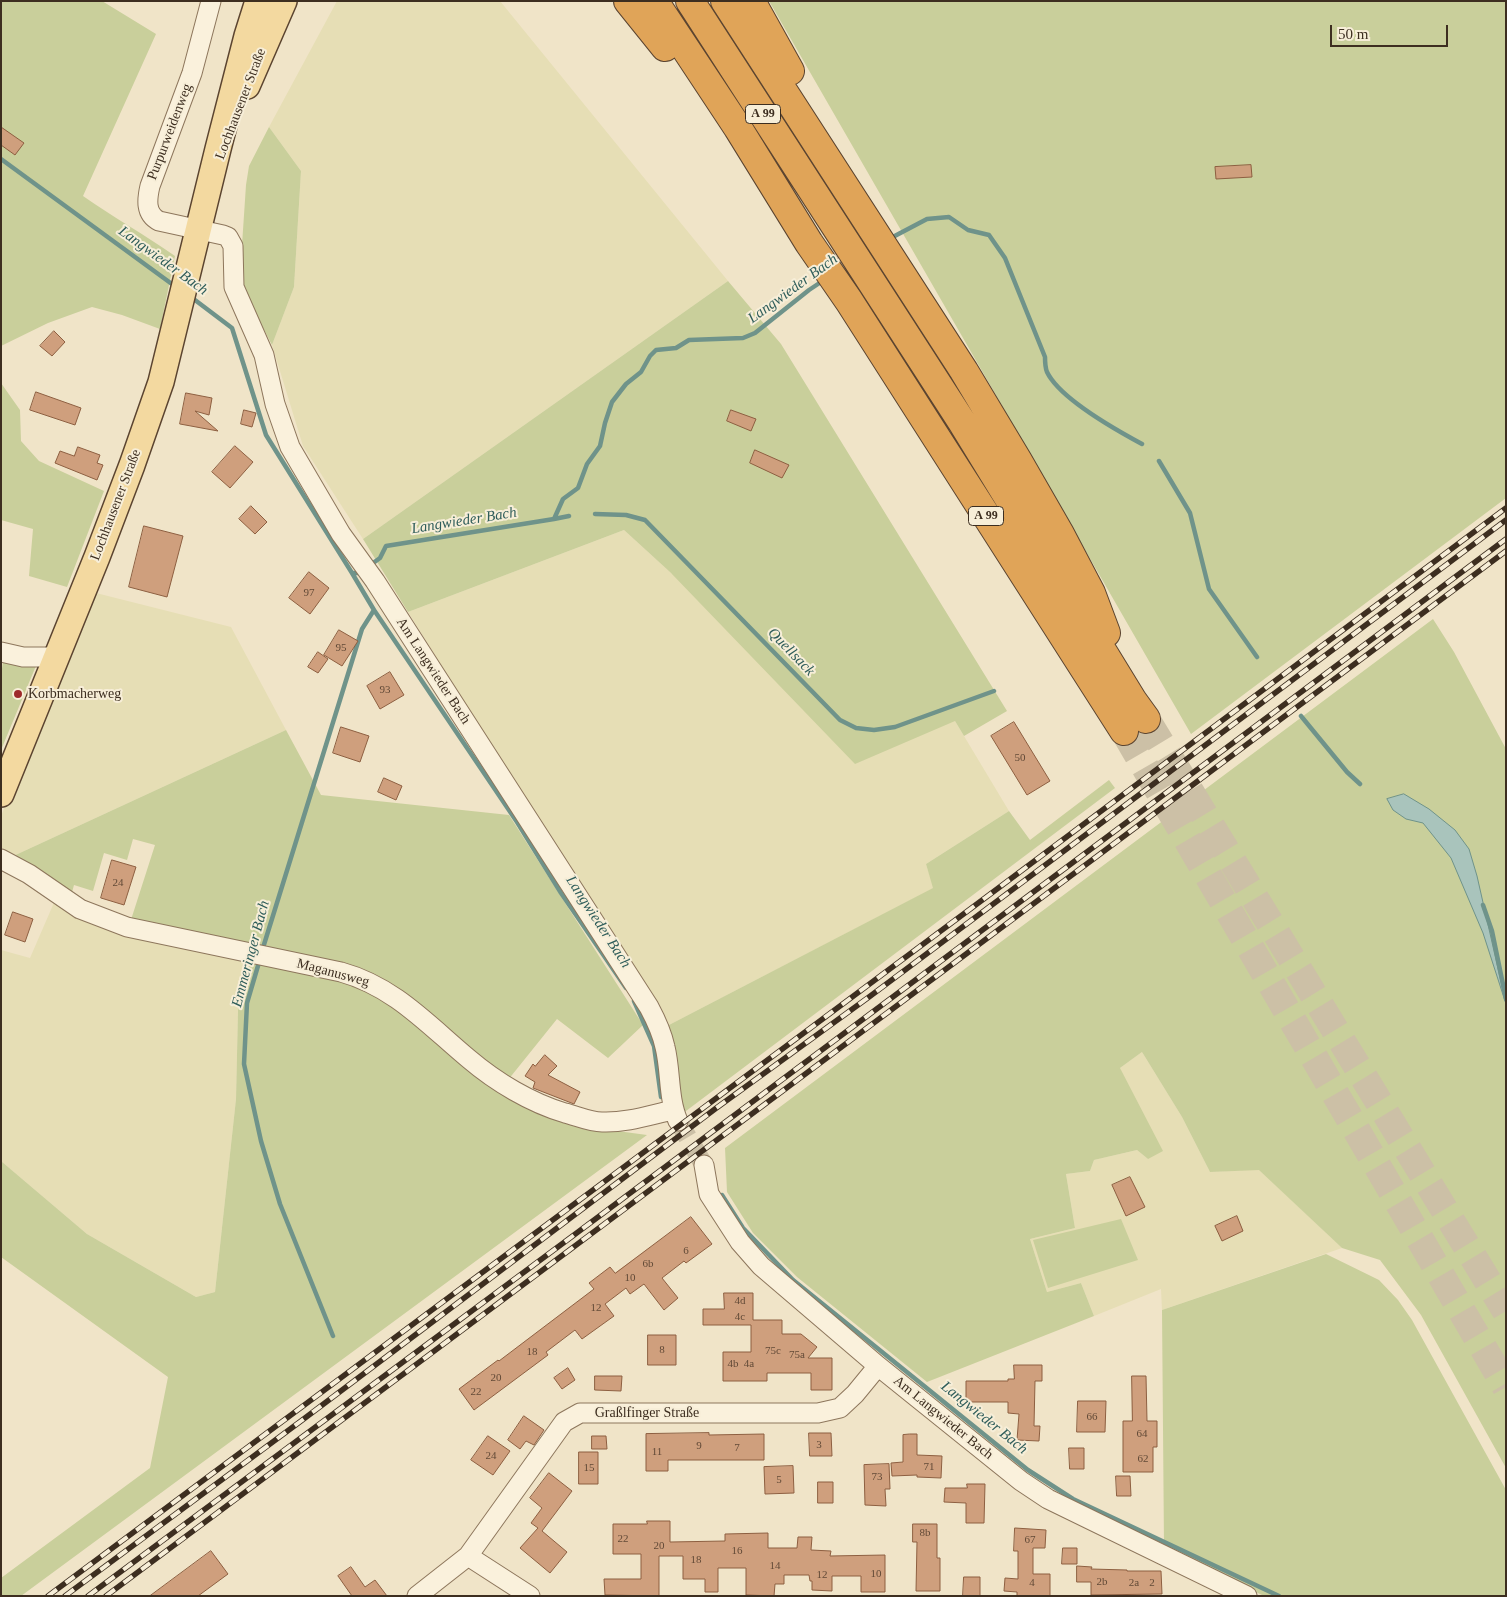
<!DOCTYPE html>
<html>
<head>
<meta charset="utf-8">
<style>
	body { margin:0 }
	#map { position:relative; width:1507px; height:1597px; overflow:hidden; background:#f0e4c8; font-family:Georgia,serif }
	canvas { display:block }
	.frame { position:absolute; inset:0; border:2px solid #3d2e20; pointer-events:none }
	.scale { position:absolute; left:1330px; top:25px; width:118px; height:22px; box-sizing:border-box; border:2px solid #3d2e20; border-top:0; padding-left:6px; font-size:15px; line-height:18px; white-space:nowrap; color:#3d2e20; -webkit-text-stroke:4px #f7eed8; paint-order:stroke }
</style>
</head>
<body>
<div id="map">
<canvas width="1507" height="1597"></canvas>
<div class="frame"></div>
<div class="scale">50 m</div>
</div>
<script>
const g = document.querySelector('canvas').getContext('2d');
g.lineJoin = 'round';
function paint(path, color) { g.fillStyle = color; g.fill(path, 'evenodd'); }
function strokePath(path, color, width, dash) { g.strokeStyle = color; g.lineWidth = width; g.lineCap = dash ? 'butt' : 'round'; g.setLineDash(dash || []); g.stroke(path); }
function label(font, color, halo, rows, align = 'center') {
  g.font = font + ' Georgia,serif'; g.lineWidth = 4; g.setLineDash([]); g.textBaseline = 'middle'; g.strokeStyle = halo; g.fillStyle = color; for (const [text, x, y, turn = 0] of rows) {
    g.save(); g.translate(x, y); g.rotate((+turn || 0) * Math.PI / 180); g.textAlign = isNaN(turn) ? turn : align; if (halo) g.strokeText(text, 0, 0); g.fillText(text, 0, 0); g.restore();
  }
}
const farmland = new Path2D(`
	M337,1H500L728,281L363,539L303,446L272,345L294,287L301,171L269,127Z
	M624,530L671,573L955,721L1009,811L926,864L934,888L667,1026L408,612Z
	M92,592L231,627L286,730L9,858L1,853V816Z
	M56,898L252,955L238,1010L236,1099L215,1292L196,1297L87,1234L1,1161V950L30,958Z
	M1142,1052L1182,1117L1210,1172L1259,1169L1342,1248L1162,1310L1161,1289L1094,1316L1081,1283L1047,1292L1030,1239L1075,1228L1066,1174L1090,1171L1094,1160L1137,1150L1148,1159L1120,1068Z`);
const green = new Path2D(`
	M1,1H102L156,34L83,196C113,217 145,235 175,256L160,329L122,315L92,307L48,323L1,346Z
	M769,1H1506V498L1191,734Z
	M269,127L301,171L294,287L272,345L247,297L240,275L246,185L249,166Z
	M728,281L781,344L1007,711L964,736L955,721L855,764L671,573L624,530L408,612L363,539Z
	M1,383L20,410L21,441L39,461L104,491L67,587L29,576L33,529L1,520Z
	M1433,619L1454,652L1506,749V1468L1421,1315L1380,1260L1342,1248L1259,1170L1210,1172L1182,1117L1142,1052L1120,1068L1163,1151L1148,1159L1137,1150L1094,1160L1090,1171L1066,1174L1075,1228L1030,1239L1047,1292L1081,1283L1094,1316L927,1382L797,1277L753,1233L727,1192L725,1148Z
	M4,655L38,661L1,750V675Z
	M286,730L321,795L509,815L643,1025L608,1058L557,1019L508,1080L399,995L129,926L155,845L133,839L127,860L104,853L93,891L74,885L71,896L9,858Z
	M1109,780L1115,788L682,1114L678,1107C678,1076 681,1055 667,1026L933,888L926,864L1009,811L1030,840Z
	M252,955L382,992L461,1059L610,1130L647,1135L21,1596H1V1578L150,1468L168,1377L1,1257V1161L87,1234L196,1297L215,1292L236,1099L238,1010Z
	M1121,1219L1138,1260L1048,1288L1033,1240Z
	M1326,1254L1379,1280L1398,1300L1412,1320L1506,1490V1596H1264L1164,1547L1162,1310Z`);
const water = new Path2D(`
	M1404,794L1429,809L1455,830L1469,849L1477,876L1506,1004L1483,933L1451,858L1423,823L1406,819L1393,810L1387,799Z`);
const stream = new Path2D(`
	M1,159L176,287
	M889,239L927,219L949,217L968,230L989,235L1005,258L1045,357C1045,361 1045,367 1047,372C1060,399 1116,430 1142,444
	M191,297L232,328L266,435L352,573H358L362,570
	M1159,461L1190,513L1209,589L1257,657
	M595,514L626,515L645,520L840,720L856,728L874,730L895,727L994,691
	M554,519L569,516
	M369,566L380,558L386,546L554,519L563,499L578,488L587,464L600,446L605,423L612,402L626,384L641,372L650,356L656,350L676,348L689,340L743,338L755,333L809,290L824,280
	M352,573L374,610L517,822L561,893L626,988
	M1301,716L1347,772L1360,784
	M1483,905L1492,931L1506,999
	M262,951L362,629L374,610
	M260,959L247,1003L244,1064L261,1141L280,1204L333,1336
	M634,1001L654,1046L661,1097
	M722,1195L743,1228L793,1280L1028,1470L1073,1499L1279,1596`);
const building = new Path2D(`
	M1,127L24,143L15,155L1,145Z
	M1251,165L1252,177L1216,179L1215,167Z
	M54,331L65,342L52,356L40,346Z
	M36,392L81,408L75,425L30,410Z
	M186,393L212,398L209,415L195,411L218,431L180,424Z
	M244,410L256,413L252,427L241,424Z
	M731,410L756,419L751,431L727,421Z
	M235,446L253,462L230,488L212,472Z
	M78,447L100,455L97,463L103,465L97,480L55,463L60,451L74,456Z
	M755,450L789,465L782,478L750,463Z
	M251,506L267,522L255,534L239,519Z
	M144,526L183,536L167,597L129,587Z
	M309,572L329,588L310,614L289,598Z
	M339,630L358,641L342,666L324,655Z
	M318,652L328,659L318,673L308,667Z
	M390,672L404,695L380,709L367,686Z
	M1014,722L1050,781L1027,795L991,736Z
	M341,727L369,736L360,762L333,753Z
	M384,778L402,786L396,800L378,792Z
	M112,860L136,867L124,905L101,898Z
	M13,912L33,919L25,942L5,935Z
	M545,1055L557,1066L548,1075L580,1092L574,1104L533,1088L535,1082L525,1076L533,1064L535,1066Z
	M1130,1177L1145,1207L1126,1216L1112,1185Z
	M1237,1216L1243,1231L1222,1241L1215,1226Z
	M691,1217L712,1244L686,1263L684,1261L662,1278L678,1298L664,1310L644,1284L630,1294L626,1288L605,1304L614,1316L582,1339L575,1330L546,1352L548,1355L474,1410L459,1389L498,1360L499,1361L594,1289L589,1283L610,1267L615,1273Z
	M724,1293H753V1320H782V1334H801L817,1347L808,1358H832V1390H811V1373H767V1381H723V1352H751V1325H703V1309H724Z
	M648,1335H676V1365H648Z
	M1014,1365H1042V1381H1035L1034,1426H1040L1039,1441L1017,1440L1019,1414L1008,1413V1402H966V1381H1008V1379H1014Z
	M568,1368L575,1380L562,1389L554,1378Z
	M595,1376H622L621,1391L595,1390Z
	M1132,1376H1146L1147,1421H1157V1447H1153V1472H1123V1421H1132Z
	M1078,1401H1106L1105,1432H1077Z
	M524,1416L544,1430L534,1445L526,1441L520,1449L508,1440Z
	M709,1433V1435L764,1434V1460H668V1471H646V1434Z
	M809,1433H831L832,1456H810Z
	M910,1434H917V1455L942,1456L941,1478L917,1477V1475L892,1476L891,1463L903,1462V1435Z
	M488,1436L510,1451L493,1475L471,1460Z
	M592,1436H606L607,1449H592Z
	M1069,1448H1084V1469H1070Z
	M579,1452H598V1484H579Z
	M889,1464L890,1489H885L886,1506L865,1505L864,1465Z
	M793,1466L794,1493L765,1494L764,1467Z
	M549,1473L572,1491L542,1531L567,1552L550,1573L520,1548L538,1528L531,1523L542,1508L530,1498Z
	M1116,1476H1130L1131,1496H1117Z
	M818,1482H833V1503H818Z
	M967,1484H985L984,1523H966V1503L944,1502L945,1488H967Z
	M647,1521H670V1542L725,1541V1534L768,1533V1548H797L798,1537H812L811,1550L831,1551L830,1556L885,1555V1592H861V1576H832V1591L812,1590V1581H810L809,1575H784V1584H775L774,1596L746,1595V1568H718V1592H705V1579H683V1556H659V1596L605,1595L604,1579H641V1554H613V1524H647Z
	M913,1524H937V1558H940V1591H916L917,1542H913Z
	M1015,1528L1046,1530L1045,1548H1033V1574H1050V1596H1017V1592L1004,1591L1005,1578L1018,1579V1551H1014Z
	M1063,1548H1077V1564H1062Z
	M211,1551L228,1574L198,1596H150Z
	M1077,1566L1092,1567L1091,1569L1127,1570V1571H1161L1162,1594L1091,1595V1582H1077Z
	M351,1567L365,1587L375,1580L387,1596H352L338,1576Z
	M964,1577H980V1596H963Z`);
const minorTunnel = new Path2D(`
	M678,1121L704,1165`);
const highwayTunnel = new Path2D(`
	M1146,719L1506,1311
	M1124,731L1506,1387`);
const minor = new Path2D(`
	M211,1L192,73L150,186C147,199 145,214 159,221L223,235L228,237L233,246L234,287L264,355L275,404L290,447L341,534L375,581L649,1007C656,1020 662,1033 665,1047C671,1071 668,1098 678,1121
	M1,652L23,657H56
	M1,859L29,874L80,909L127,927L341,972C395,987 428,1025 469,1059C496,1082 531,1103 565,1113C577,1116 590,1122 602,1122C626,1123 650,1115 673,1110
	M704,1165L709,1194L740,1242L761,1266L878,1366L1021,1481L1048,1499L1247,1596
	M468,1556L530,1596
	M417,1596L468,1556L564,1422L580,1413H818L840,1408L855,1394L878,1366`);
const major = new Path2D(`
	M247,86L284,1
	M1,794L97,557L132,465L161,382L218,149L247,36L258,1`);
const highway = new Path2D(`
	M628,1L665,47
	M654,1L738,128L809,243L849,301L1124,731
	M690,1L962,422L1133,701L1146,719
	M725,1L964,371L1018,461L1060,534L1091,593L1106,633
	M751,1L790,71`);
const rail = new Path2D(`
	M48,1596L985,898L1506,508
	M65,1596L301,1421L715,1109L869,997L1506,520
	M88,1596L574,1235L1506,539
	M106,1596L1506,551`);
const markers = [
	[18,694,5,"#9e2a2b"]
];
const numberNames = [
	["97",309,593],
	["95",341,648],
	["93",385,690],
	["50",1020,758],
	["24",118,883],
	["6",686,1251],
	["6b",648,1264],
	["10",630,1278],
	["4d",740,1301],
	["12",596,1308],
	["4c",740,1317],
	["8",662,1350],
	["75c",773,1351],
	["18",532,1352],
	["75a",797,1355],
	["4b",733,1364],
	["4a",749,1364],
	["20",496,1378],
	["22",476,1392],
	["66",1092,1417],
	["64",1142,1434],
	["3",819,1445],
	["9",699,1446],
	["7",737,1448],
	["11",657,1452],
	["24",491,1456],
	["62",1143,1459],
	["71",929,1467],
	["15",589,1468],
	["73",877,1477],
	["5",779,1480],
	["8b",925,1533],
	["22",623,1539],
	["67",1030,1540],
	["20",659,1546],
	["16",737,1551],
	["18",696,1560],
	["14",775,1566],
	["10",876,1574],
	["12",822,1575],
	["2b",1102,1582],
	["4",1032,1583],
	["2a",1134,1583],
	["2",1152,1583]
];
const shields = [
	[763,114,35],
	[986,516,35]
];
const shieldNames = [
	["A 99",763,114],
	["A 99",986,516]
];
const streetNames = [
	["Lochhausener Straße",241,104,-69],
	["Purpurweidenweg",170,132,-69],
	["Lochhausener Straße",116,505,-69],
	["Am Langwieder Bach",433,671,57],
	["Maganusweg",333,973,15],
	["Graßlfinger Straße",647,1413],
	["Am Langwieder Bach",943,1418,39]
];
const poiNames = [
	["Korbmacherweg",28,694]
];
const waterNames = [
	["Langwieder Bach",163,261,36],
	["Langwieder Bach",793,289,-36],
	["Langwieder Bach",464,521,-9],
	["Quellsack",791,652,46],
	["Langwieder Bach",598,922,57],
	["Emmeringer Bach",251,954,-75],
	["Langwieder Bach",984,1418,39]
];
paint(farmland, '#e6deb5');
paint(green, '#c9cf9b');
paint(water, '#a9c4bc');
strokePath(water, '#6f938a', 1);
strokePath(stream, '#6f938a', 4.5);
paint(building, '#cf9f7d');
strokePath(building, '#8d5f41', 1);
strokePath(minorTunnel, '#ccc0a6', 19, [19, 9]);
strokePath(highwayTunnel, '#ccc0a6', 28, [28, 14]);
strokePath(minor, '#8d765c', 21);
strokePath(major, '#5b4430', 28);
strokePath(highway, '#5b4430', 30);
strokePath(minor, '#faf1dc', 19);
strokePath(major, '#f3d9a0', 25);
strokePath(highway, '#e0a458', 28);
strokePath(rail, '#3d2e20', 5.5);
strokePath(rail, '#f7eed8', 4, [11]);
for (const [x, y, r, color] of markers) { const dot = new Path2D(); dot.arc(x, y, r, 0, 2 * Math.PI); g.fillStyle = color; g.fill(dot); strokePath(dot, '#f7eed8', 2); }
label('11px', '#624a37', null, numberNames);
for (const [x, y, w] of shields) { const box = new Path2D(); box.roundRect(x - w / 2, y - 9.5, w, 19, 4); g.fillStyle = '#f7eed8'; g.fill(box); strokePath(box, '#3d2e20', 1); }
label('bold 12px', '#3d2e20', null, shieldNames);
label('14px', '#3d2e20', '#f7eed8', streetNames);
label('14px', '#3d2e20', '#f7eed8', poiNames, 'left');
label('italic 15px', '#2f5d5a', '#f7eed8', waterNames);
</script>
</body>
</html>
